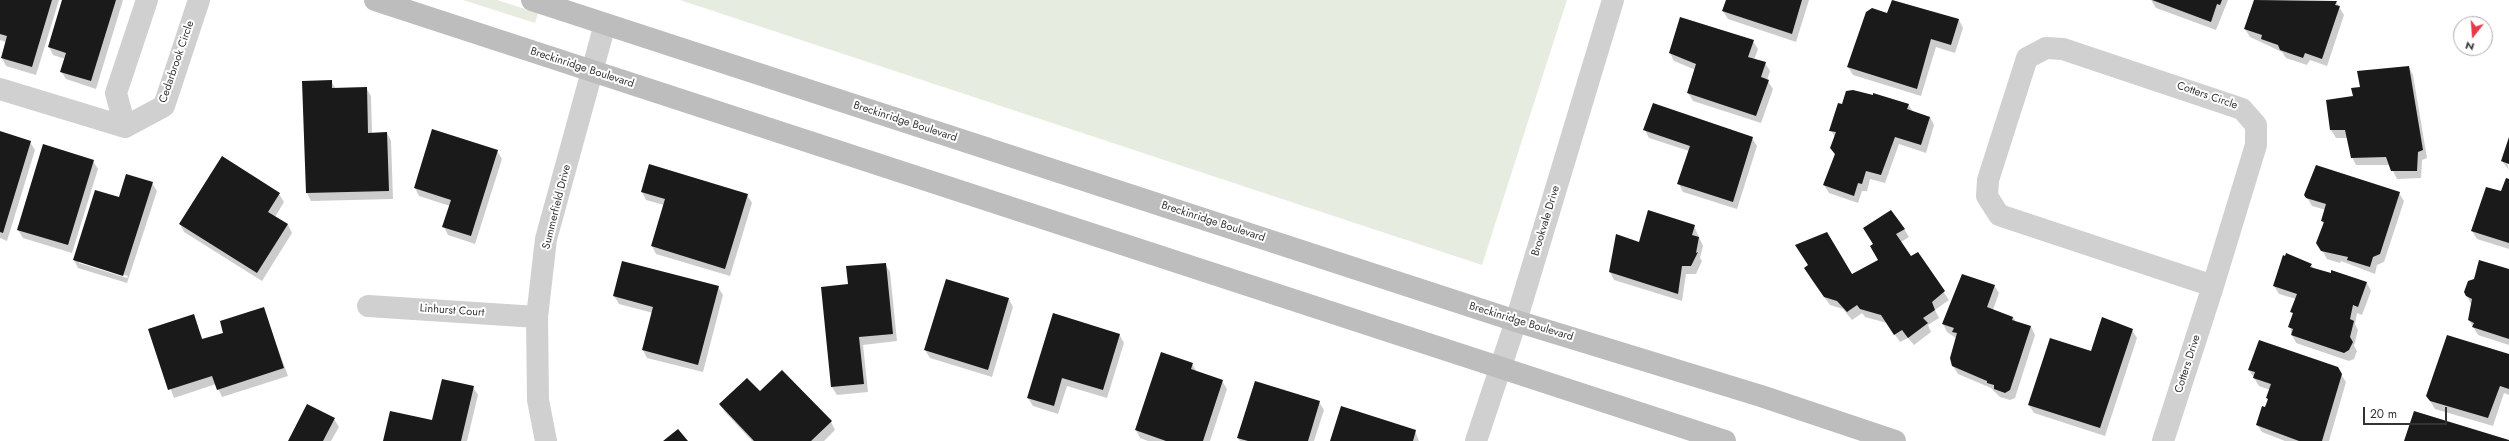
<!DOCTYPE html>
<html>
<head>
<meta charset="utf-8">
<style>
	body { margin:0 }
	#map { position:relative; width:2509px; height:441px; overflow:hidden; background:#fff; font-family:Jost,sans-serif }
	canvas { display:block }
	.north { position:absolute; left:2453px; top:16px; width:40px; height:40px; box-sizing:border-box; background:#fff; border:1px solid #adadad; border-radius:50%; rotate:197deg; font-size:11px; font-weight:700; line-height:16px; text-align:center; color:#333 }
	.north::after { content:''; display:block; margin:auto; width:14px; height:18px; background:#e63946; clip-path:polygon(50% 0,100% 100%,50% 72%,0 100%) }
	.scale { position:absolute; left:2363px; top:407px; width:84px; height:18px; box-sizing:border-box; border:2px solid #333; border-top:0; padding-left:5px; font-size:12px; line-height:14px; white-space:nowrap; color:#333; -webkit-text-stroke:3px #fff; paint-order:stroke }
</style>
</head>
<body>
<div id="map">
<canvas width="2509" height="441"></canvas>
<div class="north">N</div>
<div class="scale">20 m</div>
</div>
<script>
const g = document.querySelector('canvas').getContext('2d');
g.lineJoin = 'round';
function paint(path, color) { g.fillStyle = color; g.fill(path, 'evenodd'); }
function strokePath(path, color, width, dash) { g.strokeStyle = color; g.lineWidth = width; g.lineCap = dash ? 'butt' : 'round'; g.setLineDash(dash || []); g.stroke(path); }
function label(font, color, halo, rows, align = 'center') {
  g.font = font + ' Jost,sans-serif'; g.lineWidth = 4; g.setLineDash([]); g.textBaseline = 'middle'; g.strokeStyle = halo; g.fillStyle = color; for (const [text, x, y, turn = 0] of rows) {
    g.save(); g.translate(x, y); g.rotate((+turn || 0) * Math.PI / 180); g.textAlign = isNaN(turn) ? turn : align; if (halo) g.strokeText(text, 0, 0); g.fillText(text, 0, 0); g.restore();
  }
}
const green = new Path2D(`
	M463,0H497L538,13L535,23Z
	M680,0H1567L1482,265Z`);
const shadow = new Path2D(`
	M0,0H59L36,75L6,66L2,58L6,42L0,40Z
	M63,0H123L96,89L66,79L61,71L65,59L53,55L49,47Z
	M1727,0H1809L1796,42L1728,19L1723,11Z
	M1893,0L1959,20L1963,28L1955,53L1936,47L1921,96L1853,75L1848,67L1888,14Z
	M2151,0H2228L2216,30L2156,8Z
	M2255,0L2336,2L2344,15L2327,66L2310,60L2307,65L2286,58L2282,52L2250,37L2245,29Z
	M1753,41L1758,49L1754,60L1765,63L1770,71L1767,80L1773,89L1761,123L1693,101L1688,93L1696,70L1674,61L1670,53Z
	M2409,67L2413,75L2427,158L2422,160L2421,178L2397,179L2390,165H2356L2352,157L2348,138H2336L2331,130L2327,101L2354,97L2361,88Z
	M331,81L336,89L366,88L371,96L372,134L387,133L391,141L393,199L311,201L307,193L303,82Z
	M1908,104L1913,112L1930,117L1934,125L1926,153L1899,144L1885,183L1870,179L1867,191H1862L1858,203L1829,193L1824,185L1835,155L1831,148L1835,138L1831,130Z
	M1645,130L1752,138L1757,146L1737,209L1683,192L1679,184L1689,151L1649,138Z
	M0,132L30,142L35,150L7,241L0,238Z
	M2509,139V163L2507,162L2509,170L2502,161Z
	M497,151L502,159L475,244L448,235L444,227L450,206L419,196L415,188Z
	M93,161L98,169L72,253L23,238L18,230Z
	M2509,180V249L2477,239L2472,231Z
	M152,183L157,191L127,283L78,268L74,260L119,199ZM79,261L128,276L127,278L79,263Z
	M642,192L747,195L752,203L730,276L656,254L652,246L664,205L646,200Z
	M2399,193L2404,201L2384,262L2377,265L2375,274L2341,261L2340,263L2327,259L2318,243L2324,225L2322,221L2326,210L2312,206L2305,194Z
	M279,194L284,202L275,217L288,225L292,233L262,281L184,232L180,224Z
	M1694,226L1703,246L1700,258L1702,261L1696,274H1686L1682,301L1614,280L1610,272L1639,243Z
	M1904,229L1909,237L1901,242L1911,257L1917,253L1949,300L1935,310L1939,318L1928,325L1931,332L1914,345L1908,338L1900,342L1887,323L1865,317L1862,313L1852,320L1843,309L1830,305L1809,276L1852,275L1879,260L1872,246Z
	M885,264L890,272L897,341L863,345L868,392L837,395L832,387L822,288L849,285Z
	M2311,265L2314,269L2367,283L2371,291L2362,315L2357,313L2355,324L2358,330L2354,346L2357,351L2354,359L2349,361L2296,343L2292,335L2290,327L2296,299L2279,294L2274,286Z
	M2509,270V345L2478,335L2469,320L2471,304L2465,292Z
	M946,280L1009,299L1013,307L992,377L930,358L925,350Z
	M1994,285L1999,293L1993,310L2013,317L2016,322L2031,327L2035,335L2015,398L2010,400L2000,397L1991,388L1958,374L1953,366L1956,338L1947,332L1943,324Z
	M718,287L723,295L703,372L647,358L643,350L653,313L619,304L614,296Z
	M263,308L288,376L222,397L216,384L174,398L149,330L193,316L203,340L224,333Z
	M2132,330L2137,338L2105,436L2034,413L2029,405L2091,352Z
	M1119,334L1124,343L1107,398L1067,386L1058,414L1033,406L1028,398Z
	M2509,355V395L2504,393L2493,426L2435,409L2427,396Z
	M1192,364L1197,372L1222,381L1227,389L1210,441H1148L1140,438L1136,430Z
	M2337,368L2346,382L2329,441H2285L2262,432L2257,424L2266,408L2270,390L2259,386L2249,370Z
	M473,387L478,395L467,441H384L433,422Z
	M760,393L831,422L835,430L824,441H752L725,412L720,405Z
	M1319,402L1324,410L1314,441H1240L1238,438Z
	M334,419L339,427L331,441H289Z
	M1415,431L1419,441H1331Z`);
const building = new Path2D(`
	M0,0H52L32,67L1,58L7,36L0,34Z
	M62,0H116L91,81L60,72L66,53L48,47Z
	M1726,0H1802L1792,34L1722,11Z
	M1892,0L1959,19L1951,45L1931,39L1917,89L1847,67L1866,12L1872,8L1887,13Z
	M2152,0H2222L2220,5L2217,4L2211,22Z
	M2254,0L2337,1L2335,5L2340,6L2322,59L2305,53L2303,58L2280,50L2278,45L2261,39L2262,35L2244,29Z
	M1680,17L1754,40L1748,57L1766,62L1761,77L1769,80L1756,116L1687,93L1696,64L1669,53Z
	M2409,66L2423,150L2418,152L2417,171H2391L2386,157L2351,158L2345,130H2330L2326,100L2353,96L2351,88L2360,87L2357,71Z
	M332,80V88L367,87L368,133L387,132L389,191L306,193L302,81Z
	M1853,90L1873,95V93L1909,104L1907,109L1930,117L1921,145L1895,137L1881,175L1866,171L1862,184L1858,183L1854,196L1823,185L1835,154L1830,148L1836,132L1829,131L1838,103L1842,104L1846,91Z
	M1653,103L1753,137L1733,202L1677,184L1690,146L1643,130Z
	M432,129L498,150L471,236L442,227L451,200L414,188Z
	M0,131L31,141L3,233L0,232Z
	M2509,137V164L2501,161Z
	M43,144L94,160L68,245L17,230Z
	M222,156L280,193L268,212L288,224L257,273L179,224Z
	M649,164L748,194L725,269L651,246L665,199L641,192Z
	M2316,165L2400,192L2380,254L2373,257L2370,267L2347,260L2348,257L2321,251L2316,243L2324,222L2321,221L2326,204L2306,198L2304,195Z
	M126,174L153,182L123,276L73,260L95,190L119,197Z
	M2506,178L2509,179V243L2471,231L2486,187L2501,191Z
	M1648,210L1695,225L1692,235L1699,237L1696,253L1698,252L1691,266H1682L1678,294L1609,272L1616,234L1639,242Z
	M1891,210L1905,229L1896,234L1911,256L1918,252L1945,291L1932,302L1935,310L1923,318L1928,323L1908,338L1902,330L1894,335L1881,315L1860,309L1857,305L1847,312L1837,301L1824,297L1804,268L1808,265L1795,245L1827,232L1852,274L1878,260L1870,246L1873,244L1863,228Z
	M2286,253L2312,264L2310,267L2331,273V270L2367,282L2358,307L2353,305L2350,319L2354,321L2350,337L2353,342L2349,350L2344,353L2291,335L2293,329L2288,327L2293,313L2290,312L2297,294L2273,286L2283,255L2285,256Z
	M2479,260L2509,269V339L2472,327L2474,323L2468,320L2472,299L2466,296L2464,292L2468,281L2474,279Z
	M622,261L719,286L698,365L642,350L653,307L613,296Z
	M886,263L893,334L859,337L864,384L831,387L821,287L848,284L846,266Z
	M1962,274L1995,285L1987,307L2013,317L2012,320L2031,326L2010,390L2005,393L1994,389V385L1987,383V381L1952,366L1950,358L1957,333L1952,332L1954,328L1942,324Z
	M946,279L1009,298L988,370L924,350Z
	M264,307L284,368L217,390L212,376L168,390L148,329L194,314L202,339L223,333L220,321Z
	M1053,313L1120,334L1103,390L1062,378L1054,406L1027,398Z
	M2102,317L2133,329L2100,428L2028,405L2050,338L2091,351Z
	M2447,335L2509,354V389L2500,386L2488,418L2430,401L2426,396Z
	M2259,340L2338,367L2342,374L2322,441H2299L2256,425L2262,406L2265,407L2268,399L2266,398L2271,384L2253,378L2255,372L2248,370Z
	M1161,352L1193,363L1191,369L1223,380L1203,441H1166L1135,430Z
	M782,370L832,421L811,441H754L719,404L747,378L760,391Z
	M442,379L474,386L461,441H383L390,411L432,420Z
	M1255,381L1320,401L1308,441H1248L1237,438Z
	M307,404L335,418L323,441H288Z
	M1341,406L1416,430L1413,441H1330Z
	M2414,411L2509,440V441H2404Z
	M678,429L688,441H663Z`);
const street = new Path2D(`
	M2046,48L2063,49L2242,109L2256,125V145L2213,286L1999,215L1987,196L1988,180L2027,58Z
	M0,89L125,127L164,106L199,0
	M125,127L116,93L147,0
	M368,306L537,317
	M546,441L538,400L537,317L546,239L605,24
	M1476,441L1516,321L1613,0
	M2163,441L2213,286`);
const secondary = new Path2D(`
	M375,0L1725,441
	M532,0L1516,321L1761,396L1895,441`);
const streetNames = [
	["Cedarbrook Circle",177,62,-71],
	["Breckinridge Boulevard",582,68,18],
	["Cotters Circle",2207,96,19],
	["Breckinridge Boulevard",905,122,18],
	["Summerfield Drive",557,207,-76],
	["Brookvale Drive",1546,221,-73],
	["Breckinridge Boulevard",1213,222,18],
	["Linhurst Court",452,311,4],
	["Breckinridge Boulevard",1521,322,17],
	["Cotters Drive",2188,364,-72]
];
paint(green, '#e6ecdf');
paint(shadow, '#0003');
paint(building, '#1a1a1a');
strokePath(street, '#d0d0d0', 22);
strokePath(secondary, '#bdbdbd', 22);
label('11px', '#333', '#fff', streetNames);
</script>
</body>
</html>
